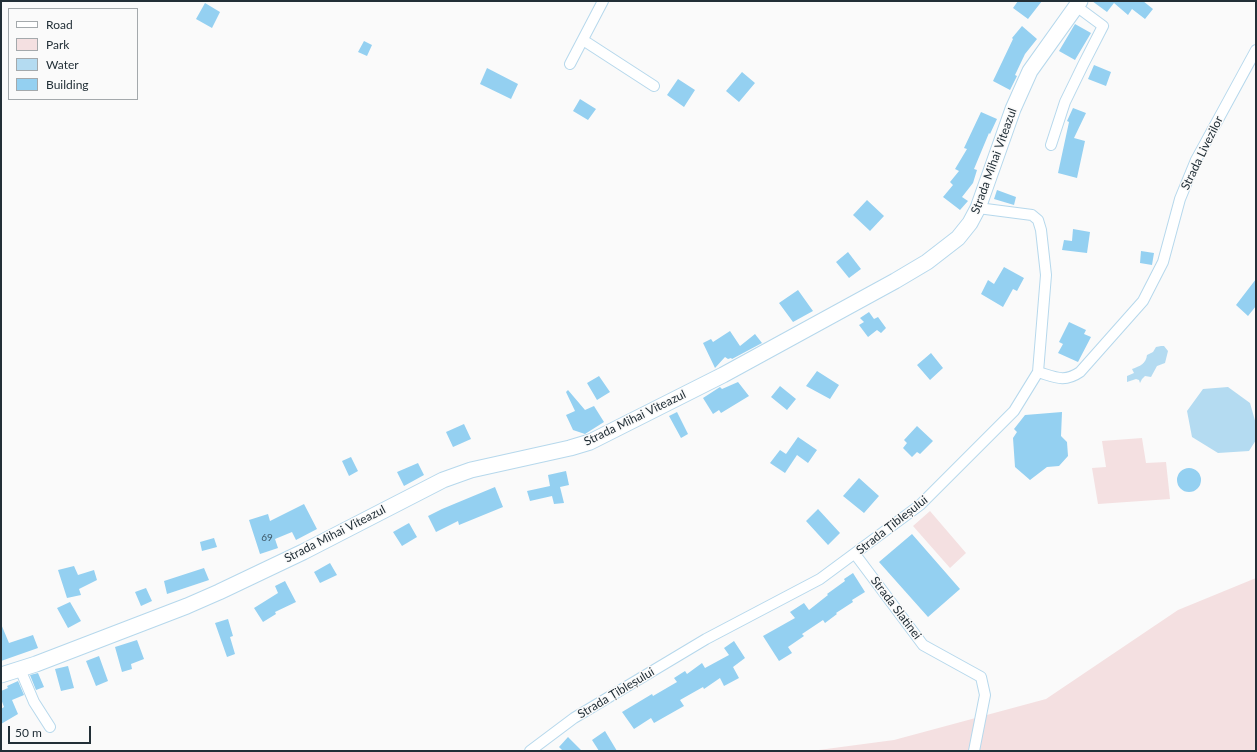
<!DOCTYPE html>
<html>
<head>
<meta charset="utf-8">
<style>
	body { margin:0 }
	#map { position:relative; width:1257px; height:752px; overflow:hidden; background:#fafafa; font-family:Lato,sans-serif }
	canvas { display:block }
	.frame { position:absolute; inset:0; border:2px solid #222f37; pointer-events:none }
	.legend { position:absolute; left:8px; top:8px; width:130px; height:92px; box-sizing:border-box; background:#fafafa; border:1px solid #a4a9ac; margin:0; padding:5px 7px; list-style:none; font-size:12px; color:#222f37 }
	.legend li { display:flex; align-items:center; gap:8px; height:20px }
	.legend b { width:20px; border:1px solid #a4a9ac }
	.scale { position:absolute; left:8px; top:726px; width:83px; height:18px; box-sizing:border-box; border:2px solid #222f37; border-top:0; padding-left:5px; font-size:12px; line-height:14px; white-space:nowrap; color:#222f37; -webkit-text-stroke:3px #fafafa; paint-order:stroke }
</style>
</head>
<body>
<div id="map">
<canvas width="1257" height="752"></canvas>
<div class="frame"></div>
<ul class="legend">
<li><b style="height:5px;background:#fff"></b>Road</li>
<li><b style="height:11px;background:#f4e0e1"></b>Park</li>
<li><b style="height:11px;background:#b4dbf1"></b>Water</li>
<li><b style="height:11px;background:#94d0f1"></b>Building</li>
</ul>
<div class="scale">50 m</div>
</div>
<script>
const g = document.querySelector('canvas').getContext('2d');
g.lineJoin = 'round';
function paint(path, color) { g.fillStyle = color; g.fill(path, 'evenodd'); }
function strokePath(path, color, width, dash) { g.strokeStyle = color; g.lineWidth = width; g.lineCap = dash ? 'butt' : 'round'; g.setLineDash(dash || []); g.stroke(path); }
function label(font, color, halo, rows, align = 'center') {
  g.font = font + ' Lato,sans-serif'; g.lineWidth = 3; g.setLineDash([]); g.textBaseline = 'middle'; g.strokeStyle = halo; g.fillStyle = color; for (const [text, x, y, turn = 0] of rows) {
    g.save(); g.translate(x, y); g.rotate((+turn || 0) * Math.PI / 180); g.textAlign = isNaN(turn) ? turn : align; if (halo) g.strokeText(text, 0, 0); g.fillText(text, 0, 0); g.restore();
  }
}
const green = new Path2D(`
	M1142,438L1146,463L1166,462L1170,499L1098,504L1092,468L1106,467L1102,441Z
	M930,511L966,553L950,568L913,526Z
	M1256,578V751H811L894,740L1046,699L1178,610Z`);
const water = new Path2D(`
	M1161,346H1164L1168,351L1165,363L1157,366L1151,377L1145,376L1142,379L1140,383L1139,380L1136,379L1127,382V376L1134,373L1132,369C1140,366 1146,364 1147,355L1153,352L1156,347Z
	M1228,387L1250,403L1256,424V440L1249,451L1218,453L1192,437L1187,411L1203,389Z`);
const building = new Path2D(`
	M1018,1H1042L1028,19L1013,8Z
	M1092,1H1143L1153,9L1145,19L1132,9L1128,15L1114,3L1107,12Z
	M205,3L220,12L212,28L196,19Z
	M1075,24L1091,33L1075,60L1059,51Z
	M1022,26L1037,39L1025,54L1015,75L1017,76L1010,90L993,81L1013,39L1012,38Z
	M364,41L372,45L367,56L358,52Z
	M1094,65L1111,72L1106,86L1088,79Z
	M487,68L518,84L511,99L480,84Z
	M742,72L755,83L739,102L726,91Z
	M678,79L695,90L684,107L667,95Z
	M580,99L596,109L588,120L573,111Z
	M1073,108L1086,113L1074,138L1085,141L1077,178L1058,173L1069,122L1067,121Z
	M981,112L997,119L990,134L989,133L974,169L977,170L973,183L962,197L968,201L960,210L943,197L953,185L950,182L959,171L955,169L967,149L964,148Z
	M997,190L1016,197L1014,205L994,199Z
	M867,200L884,216L870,231L853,215Z
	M1073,229L1090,232L1087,253L1062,250L1064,240L1072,241Z
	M1141,251L1154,253L1152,265L1140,263Z
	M848,252L861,269L849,278L836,262Z
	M1004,267L1024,278L1017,291L1013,289L1003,307L981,294L988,280L994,284Z
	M1256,279V306L1248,316L1236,305Z
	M798,290L813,311L793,322L779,303Z
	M869,312L874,319L878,317L886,328L881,333L877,330L868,337L859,325L864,322L860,318Z
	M1069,322L1086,330L1084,334L1091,337L1078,362L1058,353L1063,344L1059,342Z
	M730,331L740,346L755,334L762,343L732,359L731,358L728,359L725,357L715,368L703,343L711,339L713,342Z
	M931,353L943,368L930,380L917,365Z
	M817,371L839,385L830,399L806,386Z
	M599,376L610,392L597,400L587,383Z
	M738,382L749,396L721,413L719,410L713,414L703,398L720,387L722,389Z
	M780,386L796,399L787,410L771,397Z
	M568,390L585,410L594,406L604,422L585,434L573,430L566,415L575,411L566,392Z
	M677,412L688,434L681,438L669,416Z
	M1062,412L1061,436L1067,442L1068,456L1059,466L1047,467L1030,480L1015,467L1013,438L1017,432L1014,429L1025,415Z
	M464,424L471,439L453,447L446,432Z
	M917,426L933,441L920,454L917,452L912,457L903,448L907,443L904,440Z
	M798,437L817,450L808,463L797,455L785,473L770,463L780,450L786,454Z
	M351,457L358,471L349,476L342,461Z
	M418,463L424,475L404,486L397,472Z
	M1177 480a12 12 0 1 1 24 0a12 12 0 1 1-24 0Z
	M566,471L569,485L560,487L564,503L554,504L552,496L530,501L527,491L550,486L548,475Z
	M859,478L879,496L864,513L843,496Z
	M495,487L503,507L459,525L458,521L436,532L428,516L442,509Z
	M304,504L317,529L296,540L292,532L275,539L278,548L260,554L249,520L268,514L270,521Z
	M818,509L840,533L828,545L806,521Z
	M409,523L417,537L402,546L393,532Z
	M912,534L960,589L928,617L879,562Z
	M214,538L217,547L202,551L200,542Z
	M330,563L337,575L320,583L314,572Z
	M74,566L78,575L94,570L97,580L79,589L81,595L67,598L58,570Z
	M204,568L209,580L167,594L164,581Z
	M853,573L865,592L852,600L853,602L836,613L837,614L825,623L823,620L802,634L804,636L788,647L792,653L779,661L763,636L795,618L790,612L804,603L809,610L828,595L827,594L845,581L844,579Z
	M285,581L296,602L275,612L276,614L263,622L254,608L278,593L275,586Z
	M146,588L152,601L141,606L135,592Z
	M70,602L81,621L68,628L57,608Z
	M228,619L233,636L230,637L235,654L227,657L215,623Z
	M1,624L9,643L33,635L38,648L1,661Z
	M137,640L144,659L131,664L132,669L122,672L115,647Z
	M734,641L745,658L733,667L739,678L724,686L720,678L704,689L703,687L680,700L684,706L654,723L651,718L634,729L622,712L652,694L653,696L677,682L674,678L685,671L687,674L702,663L705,668L729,655L724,648Z
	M99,656L108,681L96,686L86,661Z
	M68,666L74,688L61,691L55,669Z
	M38,673L44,687L36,690L30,675Z
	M18,681L24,695L12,700L18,714L1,724V709L4,707L1,699V691L8,688L7,686Z
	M605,731L617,751H599L592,740Z
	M568,737L582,751H563L559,747Z`);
const street = new Path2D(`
	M583,40L654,86
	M570,64L603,1
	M1051,145L1065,102L1083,65L1103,26L1076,6
	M1038,372C1055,377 1064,383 1080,372L1143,301L1163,262L1180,199L1196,160L1256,50
	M855,554L923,645L981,677L985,695L974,751
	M20,669L34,702L50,727
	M530,751L574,718L706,639L820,579L920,505L1014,411L1038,372L1046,275L1041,230L1038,220L1032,215L978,208`);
const secondary = new Path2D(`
	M1,675L36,664L187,606L219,592L303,552L443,480L471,470L570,448L590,442L723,375L895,281L927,262L958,238L970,223L978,208L1013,109L1030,71L1080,1`);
const numberNames = [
	["69",267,538]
];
const streetNames = [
	["Strada Livezilor",1202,153,-64],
	["Strada Mihai Viteazul",994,161,-70],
	["Strada Mihai Viteazul",635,418,-26],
	["Strada Țibleșului",892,525,-38],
	["Strada Mihai Viteazul",335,534,-27],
	["Strada Slatinei",896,608,53],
	["Strada Țibleșului",616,693,-31]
];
paint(green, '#f4e0e1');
paint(water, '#b4dbf1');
paint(building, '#94d0f1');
strokePath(street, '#b6d8ec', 12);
strokePath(secondary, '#b6d8ec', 17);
strokePath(street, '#fff', 10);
strokePath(secondary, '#fff', 15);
label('10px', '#3e5766', null, numberNames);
label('12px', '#222f37', '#fafafa', streetNames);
</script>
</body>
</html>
